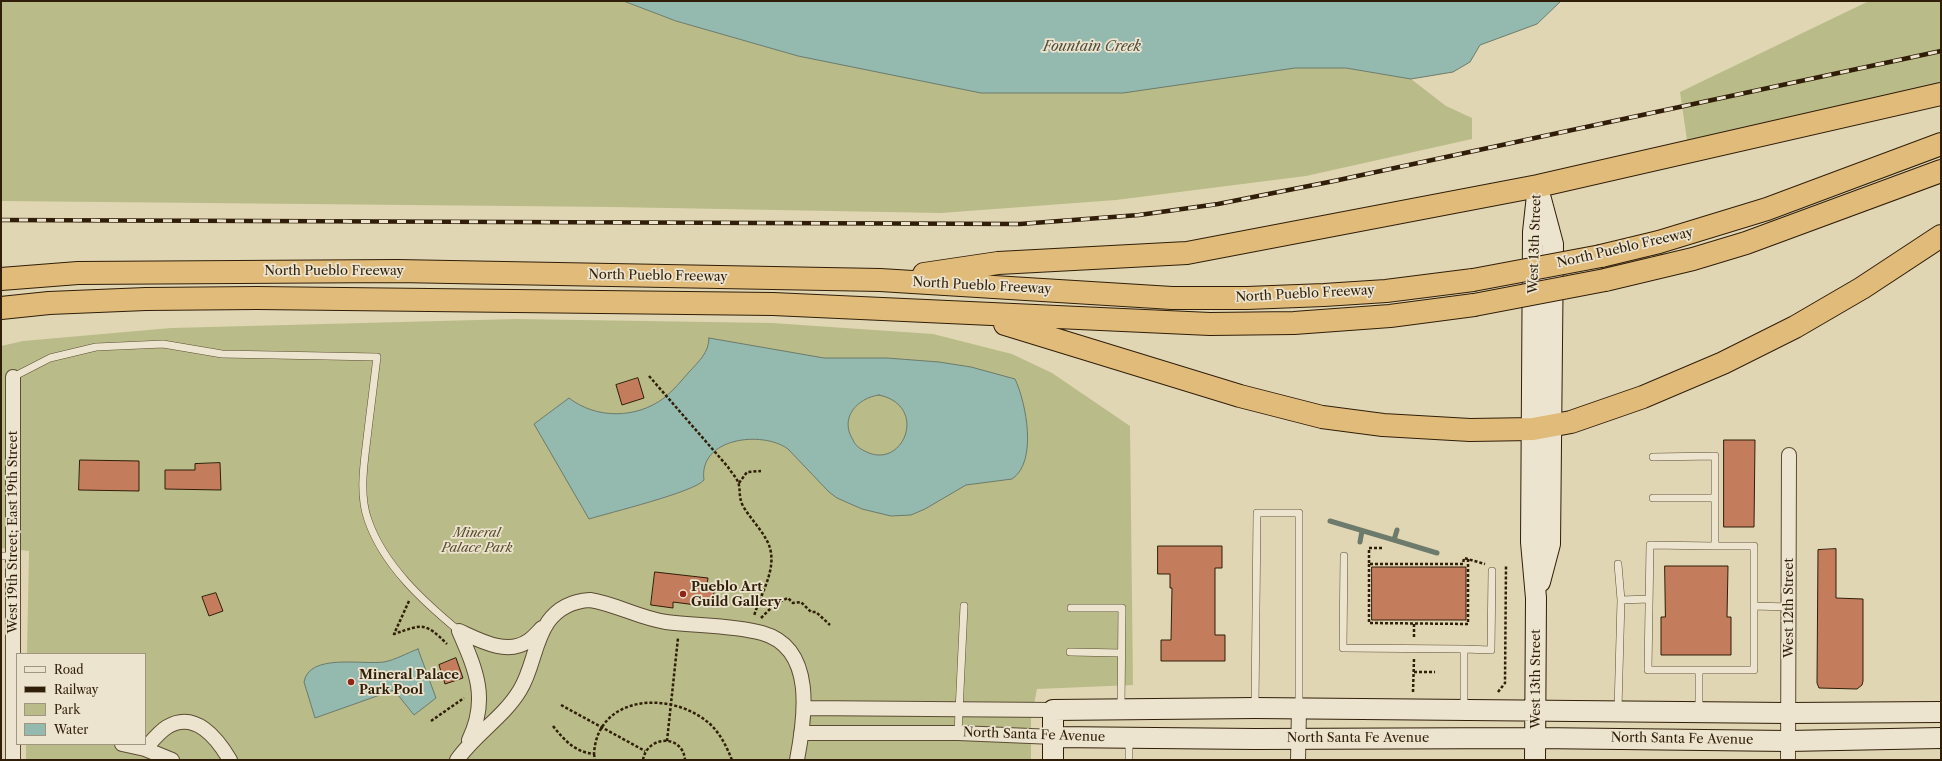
<!DOCTYPE html>
<html>
<head>
<meta charset="utf-8">
<style>
	body { margin:0 }
	#map { position:relative; width:1942px; height:761px; overflow:hidden; background:#e1d6b3; font-family:"Libre Caslon Text",serif }
	canvas { display:block }
	.frame { position:absolute; inset:0; border:2px solid #301e09; pointer-events:none }
	.legend { position:absolute; left:16px; top:653px; width:130px; height:92px; box-sizing:border-box; background:#ece4ce; border:1px solid #a1957f; margin:0; padding:5px 7px; list-style:none; font-size:12px; color:#301e09 }
	.legend li { display:flex; align-items:center; gap:8px; height:20px }
	.legend b { width:20px; border:1px solid #a1957f }
</style>
</head>
<body>
<div id="map">
<canvas width="1942" height="761"></canvas>
<div class="frame"></div>
<ul class="legend">
<li><b style="height:5px;background:#ece4ce"></b>Road</li>
<li><b style="height:5px;background:#301e09"></b>Railway</li>
<li><b style="height:11px;background:#b9bc88"></b>Park</li>
<li><b style="height:11px;background:#94b9ae"></b>Water</li>
</ul>
</div>
<script>
const g = document.querySelector('canvas').getContext('2d');
g.lineJoin = 'round';
function paint(path, color) { g.fillStyle = color; g.fill(path, 'evenodd'); }
function strokePath(path, color, width, dash) { g.strokeStyle = color; g.lineWidth = width; g.lineCap = dash ? 'butt' : 'round'; g.setLineDash(dash || []); g.stroke(path); }
function label(font, color, halo, rows, align = 'center') {
  g.font = font + ' "Libre Caslon Text",serif'; g.lineWidth = 3.5; g.setLineDash([]); g.textBaseline = 'middle'; g.strokeStyle = halo; g.fillStyle = color; for (const [text, x, y, turn = 0] of rows) {
    g.save(); g.translate(x, y); g.rotate((+turn || 0) * Math.PI / 180); g.textAlign = isNaN(turn) ? turn : align; if (halo) g.strokeText(text, 0, 0); g.fillText(text, 0, 0); g.restore();
  }
}
const green = new Path2D(`
	M1,1H624L676,21L798,56L1346,68L1411,79L1446,106L1472,118V139L1306,176L1116,200L941,213L612,207L1,201Z
	M1869,1H1941V84L1687,140L1680,92Z
	M516,319L772,323L933,334L1012,354L1052,373L1130,426L1133,685L1037,689L1031,719V760H26V744H145V654H27L29,551L1,548V346L23,341L171,328Z`);
const water = new Path2D(`
	M624,1H1561L1537,24L1480,45L1470,62L1453,72L1411,79L1346,68H1295L1123,93H981L798,56L676,21Z
	M709,338L824,358H887L939,362L971,367L1015,379C1026,402 1038,462 1012,479L966,485L925,509L911,515L891,516L862,509L837,498L829,492L788,449C762,430 698,438 704,480C695,492 608,513 589,519L534,424L569,398C596,419 636,419 664,398C673,391 681,381 689,372C698,362 709,353 709,338ZM879,395C928,405 905,467 869,453C862,450 856,447 853,440C839,418 857,398 879,395Z
	M418,649L436,698L414,715L394,690L315,718L304,682C309,653 362,665 384,662C395,660 407,653 418,649Z`);
const stream = new Path2D(`
	M1330,521L1394,540L1397,530
	M1394,540L1437,553
	M1360,542L1362,531`);
const building = new Path2D(`
	M638,378L644,398L622,405L616,385Z
	M1724,440H1755L1754,527H1724Z
	M80,460L139,461V491L79,490Z
	M220,463L221,490L165,489V470H195V464Z
	M1158,546H1222V568H1215V635H1225V661H1161V640H1171L1172,588H1170V574H1158Z
	M1836,549V598L1863,599V681L1862,685L1857,689L1819,688L1817,683L1818,550Z
	M1665,566H1728L1727,617H1731V655H1661V617H1665Z
	M1372,567H1466V620H1372Z
	M655,572L708,578L707,584L715,585L712,607L673,602V608L651,605Z
	M216,593L223,611L209,616L202,597Z
	M456,658L463,678L445,684L439,665Z`);
const path = new Path2D(`
	M649,376L728,467C731,472 736,477 738,482C741,490 738,496 743,506C750,518 760,528 766,539C781,564 761,592 754,616
	M739,483L747,472L761,471
	M1382,548H1369V564H1463L1464,558L1485,564
	M1369,564V623L1468,624V559
	M409,601L394,634C423,624 425,622 447,644
	M761,618L775,604L788,598L793,603L801,602L811,612H816L830,625
	M1414,624V638
	M1414,672H1435
	M1413,692L1414,659
	M1498,692L1505,683L1506,565
	M561,705L645,751
	M431,721L464,698
	M553,726C564,740 575,752 594,754C597,696 667,691 705,720C718,729 726,745 732,760
	M667,741L678,638
	M594,754L595,760
	M643,760C647,735 683,734 685,760`);
const lane = new Path2D(`
	M13,377L50,358L96,347L163,344L222,354L377,357C374,381 371,405 368,430C365,458 358,492 368,520C384,566 423,601 459,631
	M1653,457L1715,456V498
	M1653,498H1715V546L1650,545L1648,670H1754V546H1715
	M1,556H14
	M1344,556L1343,648L1464,649
	M1618,564L1621,600L1618,709
	M1621,600L1649,599
	M1754,606L1789,607
	M1071,608H1122L1121,708
	M1070,652L1121,653
	M1699,671V710
	M1255,707L1257,513H1299V706
	M1464,709V649L1491,650L1492,571
	M958,733L964,606
	M1129,738V760`);
const street = new Path2D(`
	M804,708L1053,710
	M801,733H958L1054,737
	M469,740C489,699 476,670 459,631C479,640 507,656 528,641C533,638 538,632 542,628
	M122,744L145,749L172,760
	M145,749C152,741 159,732 167,727C195,710 217,738 230,760
	M13,760V377
	M457,760C475,734 504,717 520,690C533,669 534,642 548,622C558,608 573,601 590,600C616,604 639,618 666,622C697,626 732,625 762,633C816,648 805,718 797,760
	M1298,760L1299,709
	M1788,760L1789,455`);
const secondary = new Path2D(`
	M1540,582L1550,544L1553,244L1541,199
	M1054,737L1255,739L1536,738L1788,741L1941,738
	M1053,760V710L1255,708L1788,713L1941,712
	M1535,760L1536,598L1531,542L1533,232L1538,186`);
const highway = new Path2D(`
	M1601,256L1659,242L1767,209L1941,144
	M924,274L998,263L1187,253L1538,186L1941,94
	M1,279L78,273L397,271L880,280L1172,298H1247L1324,295L1386,291L1473,280
	M1605,280L1693,259L1746,243L1941,171
	M1,308L49,303L146,299L257,298L773,304L1210,324L1294,323L1390,316L1474,305
	M1005,324L1240,396L1322,417L1383,425L1470,430L1533,429L1571,422L1643,397L1723,363L1795,327L1862,288L1941,236`);
const rail = new Path2D(`
	M1,220L1020,224L1139,215L1218,204L1334,181L1941,51`);
const highwayBridge = new Path2D(`
	M1473,280L1601,256
	M1474,305L1605,280`);
const markers = [
	[683,594,4,"#8f2418"],
	[351,682,4,"#8f2418"]
];
const streetNames = [
	["West 13th Street",1535,244,-88],
	["North Pueblo Freeway",1625,248,-13],
	["North Pueblo Freeway",334,271],
	["North Pueblo Freeway",658,276,1],
	["North Pueblo Freeway",982,286,3],
	["North Pueblo Freeway",1305,294,-3],
	["West 19th Street; East 19th Street",13,532,-90],
	["West 12th Street",1789,608,-90],
	["West 13th Street",1536,679,-90],
	["North Santa Fe Avenue",1034,735,2],
	["North Santa Fe Avenue",1358,738],
	["North Santa Fe Avenue",1682,739,1]
];
const parkNames = [
	["Mineral",477,533],
	["Palace Park",477,548]
];
const poiNames = [
	["Pueblo Art",691,587],
	["Guild Gallery",691,602],
	["Mineral Palace",359,675],
	["Park Pool",359,690]
];
const waterNames = [
	["Fountain Creek",1092,47]
];
paint(green, '#b9bc88');
paint(water, '#94b9ae');
strokePath(water, '#6c7b6c', 1);
strokePath(stream, '#6c7b6c', 5);
paint(building, '#c37d5d');
strokePath(building, '#301e09', 1);
strokePath(lane, '#5c4c34', 8);
strokePath(street, '#5c4c34', 16);
strokePath(secondary, '#301e09', 22);
strokePath(highway, '#301e09', 24);
strokePath(path, '#301e09', 2.5, [3, 2]);
strokePath(lane, '#ece4ce', 7);
strokePath(street, '#ece4ce', 14);
strokePath(secondary, '#ece4ce', 20);
strokePath(highway, '#e0bb7a', 22);
strokePath(rail, '#301e09', 4.5);
strokePath(rail, '#ece4ce', 3, [9]);
strokePath(highwayBridge, '#301e09', 24, []);
strokePath(highwayBridge, '#e0bb7a', 22);
for (const [x, y, r, color] of markers) { const dot = new Path2D(); dot.arc(x, y, r, 0, 2 * Math.PI); g.fillStyle = color; g.fill(dot); strokePath(dot, '#ece4ce', 1.5); }
label('13px', '#301e09', '#ece4ce', streetNames);
label('italic 13px', '#594d2f', '#ece4ce', parkNames);
label('bold 13px', '#301e09', '#ece4ce', poiNames, 'left');
label('italic 14px', '#4e4c3b', '#ece4ce', waterNames);
</script>
</body>
</html>
